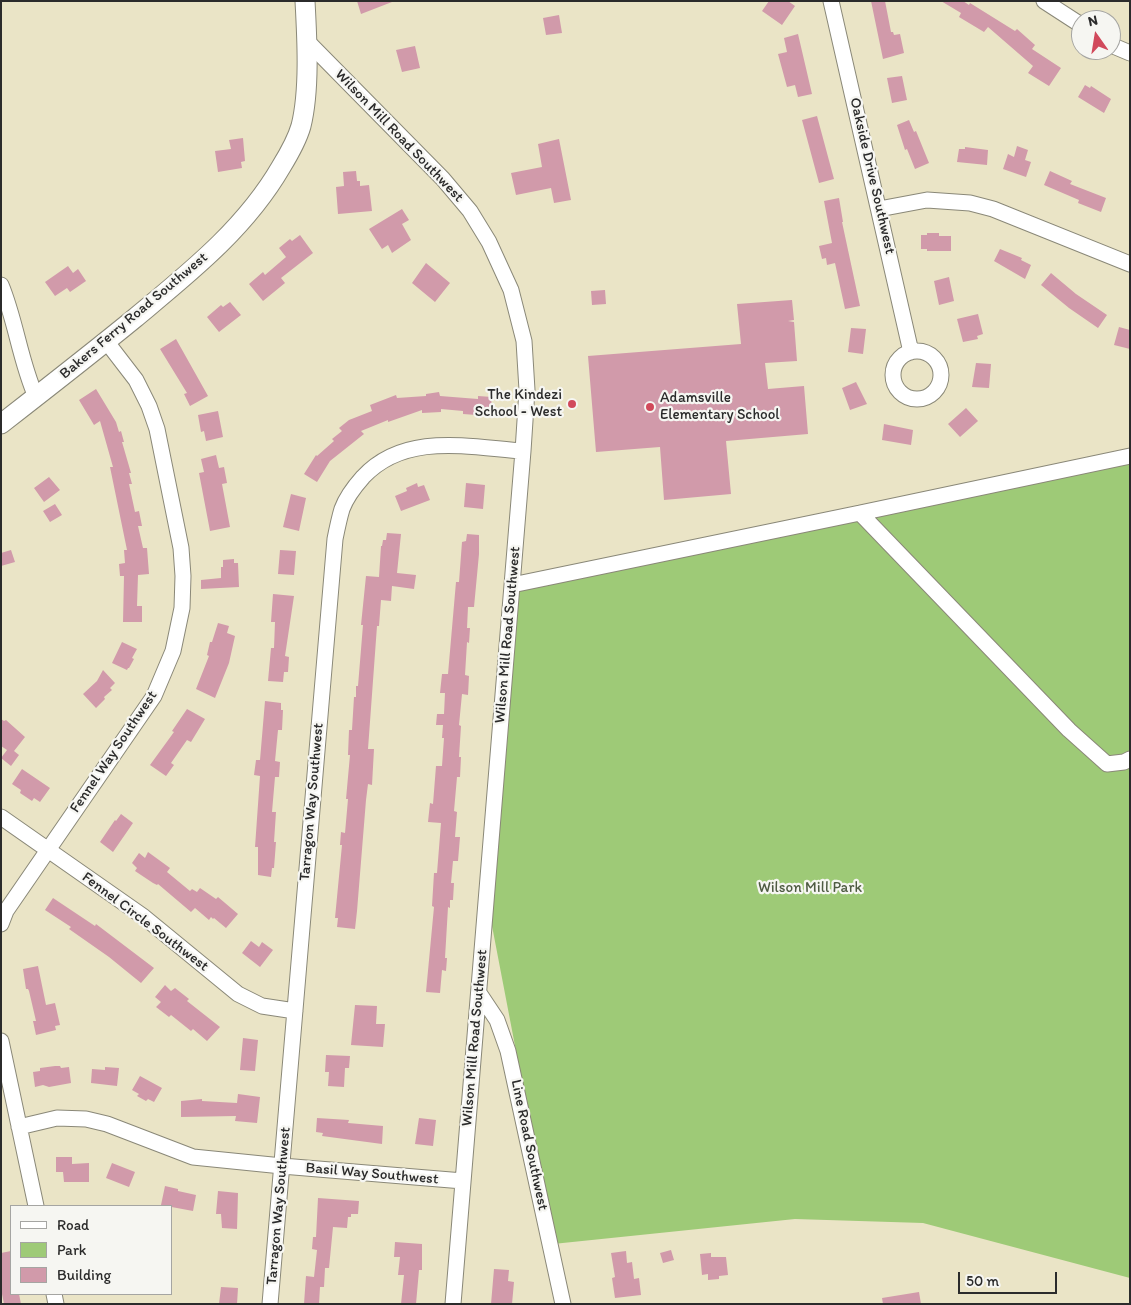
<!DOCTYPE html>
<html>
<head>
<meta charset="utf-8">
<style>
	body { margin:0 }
	#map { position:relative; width:1131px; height:1305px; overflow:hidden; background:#eae4c6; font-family:Itim,sans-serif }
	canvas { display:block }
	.frame { position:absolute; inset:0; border:2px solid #2b2b2b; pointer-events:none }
	.legend { position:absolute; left:10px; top:1205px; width:162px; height:90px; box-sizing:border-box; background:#f6f6f2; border:1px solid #a5a5a2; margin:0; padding:6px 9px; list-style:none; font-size:15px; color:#2b2b2b }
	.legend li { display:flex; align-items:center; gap:10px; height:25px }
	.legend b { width:25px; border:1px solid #a5a5a2 }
	.north { position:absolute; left:1071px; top:10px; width:50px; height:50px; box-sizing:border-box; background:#f6f6f2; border:1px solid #a5a5a2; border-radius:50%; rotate:347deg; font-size:14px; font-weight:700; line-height:20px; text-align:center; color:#2b2b2b }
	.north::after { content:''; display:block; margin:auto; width:18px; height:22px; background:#d1495b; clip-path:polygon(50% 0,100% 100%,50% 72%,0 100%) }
	.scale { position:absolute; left:958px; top:1272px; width:99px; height:22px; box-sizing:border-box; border:2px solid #2b2b2b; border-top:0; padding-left:6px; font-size:15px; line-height:18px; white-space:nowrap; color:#2b2b2b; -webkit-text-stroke:4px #f6f6f2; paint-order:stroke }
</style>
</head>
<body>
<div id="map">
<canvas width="1131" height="1305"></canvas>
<div class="frame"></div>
<ul class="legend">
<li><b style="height:6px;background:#fff"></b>Road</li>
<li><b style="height:14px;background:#9eca77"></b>Park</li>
<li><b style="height:14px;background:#d19aaa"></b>Building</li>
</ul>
<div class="north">N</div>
<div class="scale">50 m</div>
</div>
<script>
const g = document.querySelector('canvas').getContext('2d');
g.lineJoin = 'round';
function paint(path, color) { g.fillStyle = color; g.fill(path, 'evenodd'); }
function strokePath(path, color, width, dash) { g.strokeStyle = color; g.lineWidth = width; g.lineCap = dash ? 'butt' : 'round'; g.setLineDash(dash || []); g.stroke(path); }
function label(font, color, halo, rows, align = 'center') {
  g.font = font + ' Itim,sans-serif'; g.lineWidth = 4.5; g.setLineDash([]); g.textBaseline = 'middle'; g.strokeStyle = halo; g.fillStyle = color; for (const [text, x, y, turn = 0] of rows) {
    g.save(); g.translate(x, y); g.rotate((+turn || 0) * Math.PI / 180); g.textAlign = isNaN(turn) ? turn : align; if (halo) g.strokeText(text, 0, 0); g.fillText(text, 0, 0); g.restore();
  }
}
const green = new Path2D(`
	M1130,449V1278L923,1223L795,1219L553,1244L488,905L512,579Z`);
const building = new Path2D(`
	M357,1H392V2L361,14Z
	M769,1H788L795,6L782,25L762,11Z
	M871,1H885L891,32H893L894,35L900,34L904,53L883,59Z
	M941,1H963L969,5L970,3L1015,31L1017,29L1035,45L1032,49L1061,68L1049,86L1028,73L1033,66L988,27L984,32L959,17L961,13Z
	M559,15L562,33L546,35L543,18Z
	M798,34L812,94L798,97L795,85L787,87L778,54L787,52L784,38Z
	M415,46L420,68L402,72L396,50Z
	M902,76L907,100L892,103L887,78Z
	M1085,85L1090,88L1091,86L1111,99L1104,113L1078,97Z
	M817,116L834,179L819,183L802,120Z
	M909,120L914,132L916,131L929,163L915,169L907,149L905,150L897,125Z
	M243,138L245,161L241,162L242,168L218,172L215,151L231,149L229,140Z
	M559,139L571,200L554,203L551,188L516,195L511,173L542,167L538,144Z
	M1017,146L1028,150L1025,160L1031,162L1026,177L1003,169L1008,154L1014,157Z
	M965,147L988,150L987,165L957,162L959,149H965Z
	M356,171L357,181H360V186L369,185L372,211L338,214L336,187L344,186L343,172Z
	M1050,171L1072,181L1070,184L1106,198L1101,212L1078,203L1079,200L1044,185Z
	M839,198L843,222H842L860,306L845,309L835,263L827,265L826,258L822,259L819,246L832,243L824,201Z
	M402,209L409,220L402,224L411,240L392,253L388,245L382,249L369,229Z
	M927,233H939V236H951V251H927V249H921V235H927Z
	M300,235L313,253L281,278L285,283L263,301L249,284L263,272L265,275L286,257L279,248L290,239L292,241Z
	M1000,249L1022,258L1021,260L1031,265L1025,279L994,261Z
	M426,263L450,283L435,302L412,283Z
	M68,266L73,273L78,269L86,281L70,292L67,288L55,296L45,282Z
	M1051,273L1076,294L1107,315L1098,328L1069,308L1041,285Z
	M949,277L954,301L939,305L934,281Z
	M605,290L606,304L592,305L591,291Z
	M792,300L794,320L788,321L794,322L797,361L765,363L768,389L804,386L808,434L726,441L731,494L664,500L660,447L596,452L588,356L741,344L737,304Z
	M230,302L241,315L219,332L207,317L221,305L223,307Z
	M978,314L983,334L977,336L978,339L963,342L957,319Z
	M1119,327L1130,330V349L1114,345Z
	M851,328L866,329L863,354L848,352Z
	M176,339L208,396L190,406L184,394L187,393L160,349Z
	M976,363L991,364L989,388L972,387Z
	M856,382L867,404L850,410L842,388Z
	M96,389L116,422L119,432L121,431L124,442H122L131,473H129L132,484H129L135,512L139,511L142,526H138L143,548H147L149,574L138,575L137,606H142V622H123L124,576H120L119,564L125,563L124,550H127L110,467H113L100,421L94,425L79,400Z
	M439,392L440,396L478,399V396L492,397L490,416L463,414V411L441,409V412L422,413V410L388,422V420L361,431L364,434L330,461L317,482L304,474L316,455L317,456L334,441L332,439L342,431L339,428L349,420L372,411L370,405L396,395L397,398L426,396V394Z
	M966,408L978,421L960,437L948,424Z
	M218,411L223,437L206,441L204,431L201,432L198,415Z
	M884,424L913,430L911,445L882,440Z
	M216,455L219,468L224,467L227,483L222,484L230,527L210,531L199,473L204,472L201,459Z
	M49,477L60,490L44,502L34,488Z
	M417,483L418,487L424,485L430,500L401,511L395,496L407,491L406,488Z
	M466,483L485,485L483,509L464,507Z
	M291,494L306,498L299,531L283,527Z
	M55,504L62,515L50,522L43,511Z
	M387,533L401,534L397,573L416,575L414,589L392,586L391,601L381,600L379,626H377L368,749H374L372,785L368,784L366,800L357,911L355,929L337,927L338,918H335L342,845H340L341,832L345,833L348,799H346L350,755H348L349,730H352L354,697H356V686H358L363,625H361L366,576L379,577L381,546H382L383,540H386Z
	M467,534L479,535V554L474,607H468L467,628H470L469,643L467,642L465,675L469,676L468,695L462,694L459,725L461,726L459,757H461L460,777H457L454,811L457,812L455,837H460L458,861H453L451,883H454L453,900H450V908L448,907L445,958H447L446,971L442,970L440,993L426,992L434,907L432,906L434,873H437L441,823L428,822L430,803L433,804L436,766H442L444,738H442L443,725H436L437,714H444L445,693H440L442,674H448L456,582H459L462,542L466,541Z
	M11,550L15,562L1,566V553Z
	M280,550L296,551L294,575L278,574Z
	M234,559V563H238L239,587L201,589V580L221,578V567H223V560Z
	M273,594L294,596L285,656L289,657L288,672H284L283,682L268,681L271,648H274L275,622H271Z
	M218,623L229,626L227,633L235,636L229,663L215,698L196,689L209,656L207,655L210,642H212Z
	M122,642L137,649L132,658L134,659L129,668H128L127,670L112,663Z
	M103,670L115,683L110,688L112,690L104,697L105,699L96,708L83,694L97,681Z
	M265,701L281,703V710H283L282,730H278L275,761L280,762L279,777H275L272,812H276L274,842H276L274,868H272L271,877L258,875V847H255L260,776L254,775L256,760H260Z
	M187,709L205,719L191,742L187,740L171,763L174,765L166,776L150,765L174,732L172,731Z
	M1,719L4,721L6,720L25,737L14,751L19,755L11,766L1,758L7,750L1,746Z
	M22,769L50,788L40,802L34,798L32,801L20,793L21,790L12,784Z
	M121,814L133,823L113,852L100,842L115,820L116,821Z
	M148,852L170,868L167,872L190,891L192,889L197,892L200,888L216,899L218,897L238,914L226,928L214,918L213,919L211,917L209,920L195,908L191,912L158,884L157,885L153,883L135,871L137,868L132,863L139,853L145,858Z
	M53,898L95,926L96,924L154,968L141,983L109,957L69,929L71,927L45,910Z
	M251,941L259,947L262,942L273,950L260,967L242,953Z
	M38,966L46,1005L55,1003L60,1025L55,1026L56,1030L36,1035L33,1021H36L29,991L28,989H26L23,969Z
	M165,985L171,991L175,988L189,999L187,1001L220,1027L207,1041L193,1029L191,1031L171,1015L169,1017L156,1007L161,1002L155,997Z
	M355,1005L377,1006L376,1024H385L383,1047L351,1045Z
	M243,1038L258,1040L255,1071L240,1070Z
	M326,1055L350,1056L349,1068H345L344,1087L328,1086L329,1072H325Z
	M55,1066H60L61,1068L69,1067L71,1083L49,1087L43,1085L35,1087L33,1072L40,1071V1068Z
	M105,1067L119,1068L117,1086L91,1083L92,1069L105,1070Z
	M140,1076L162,1088L154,1102L148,1099L146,1101L137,1096L139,1094L132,1090Z
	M238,1094L260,1097L257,1123L235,1121L236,1116L181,1117V1101L202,1099V1101L237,1103Z
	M317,1118L349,1120L348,1123L383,1126L382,1144L322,1136L323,1133L316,1132Z
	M419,1118L436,1120L433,1146L415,1144Z
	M56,1157H72V1164L89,1163V1182H64L63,1172H56Z
	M112,1163L135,1172L129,1187L106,1178Z
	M165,1186L178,1189V1191L196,1195L193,1211L161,1205Z
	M218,1191L238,1193L237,1229L222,1228L221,1214H216Z
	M318,1198L359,1201L358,1214H351V1217H348L347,1228L333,1227L329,1268H325L324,1287H320L319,1304H304L306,1276L314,1277L317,1250L312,1249L313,1237H316Z
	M395,1242L422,1244V1270H419L416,1304H401L404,1275H398L400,1257H394Z
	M671,1250L674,1260L663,1263L660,1253Z
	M11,1251V1294H19L21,1304H4L1,1289V1253Z
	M626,1251L627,1263L632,1262L634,1279L639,1278L641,1295L615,1298L612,1278L615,1277L611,1253Z
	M711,1253V1257H726L728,1275L719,1276V1279L708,1280V1274L702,1275L700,1254Z
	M494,1269L509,1270L508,1281L514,1282L512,1304H491Z
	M221,1287L238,1288L237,1304H219Z
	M919,1292L921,1304H883L882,1298Z`);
const minor = new Path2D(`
	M831,1L911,352
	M1044,1L1081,25
	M307,41L443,179L470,211L489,242L511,290L524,341L527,390L523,451L453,1304
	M1111,45L1130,53
	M879,209L927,200L970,203L993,209L1130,264
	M1,285C16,321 20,361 36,397
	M893 375a24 24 0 1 1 48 0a24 24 0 1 1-48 0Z
	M1130,456L860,513L1069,730L1107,764L1124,762L1130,759
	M512,585L860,513
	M1,817L144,917L238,994L262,1006L295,1011
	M1,924L6,911L154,696L173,651L182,608L183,576L181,548L157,429L149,406L136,380L106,341
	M479,993L497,1020L508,1051L563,1304
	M1,1041L36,1206
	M19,1127L57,1118L86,1119L107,1124L193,1157L282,1166L463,1181
	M54,1294L56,1304
	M270,1304L335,539C337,529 339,519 342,509C346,498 355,486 363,477C405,432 468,447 523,451`);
const tertiary = new Path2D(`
	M1,424C46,389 91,354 135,318C189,273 245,229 281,167C289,154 297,140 301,126C310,90 307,38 305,1`);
const markers = [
	[572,404,5,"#d1495b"],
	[650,407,5,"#d1495b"]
];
const streetNames = [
	["Wilson Mill Road Southwest",399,136,46],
	["Oakside Drive Southwest",872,176,77],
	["Bakers Ferry Road Southwest",134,316,-40],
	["Wilson Mill Road Southwest",508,635,-85],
	["Fennel Way Southwest",114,752,-56],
	["Tarragon Way Southwest",312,802,-85],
	["Fennel Circle Southwest",145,922,37],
	["Wilson Mill Road Southwest",475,1038,-85],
	["Line Road Southwest",529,1145,78],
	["Basil Way Southwest",372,1174,5],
	["Tarragon Way Southwest",279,1206,-85]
];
const poiNames = [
	["The Kindezi",562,395],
	["School - West",562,412],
	["Adamsville",660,398,"left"],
	["Elementary School",660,415,"left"]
];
const parkNames = [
	["Wilson Mill Park",810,888]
];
paint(green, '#9eca77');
paint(building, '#d19aaa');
strokePath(minor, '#8a8878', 17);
strokePath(tertiary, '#8a8878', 21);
strokePath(minor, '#fff', 15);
strokePath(tertiary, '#fff', 19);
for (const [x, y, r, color] of markers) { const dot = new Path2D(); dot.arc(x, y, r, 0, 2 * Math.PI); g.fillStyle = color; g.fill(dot); strokePath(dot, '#f6f6f2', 2); }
label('15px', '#2b2b2b', '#f6f6f2', streetNames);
label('15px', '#2b2b2b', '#f6f6f2', poiNames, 'right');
label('15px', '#4e5b42', '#f6f6f2', parkNames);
</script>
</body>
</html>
